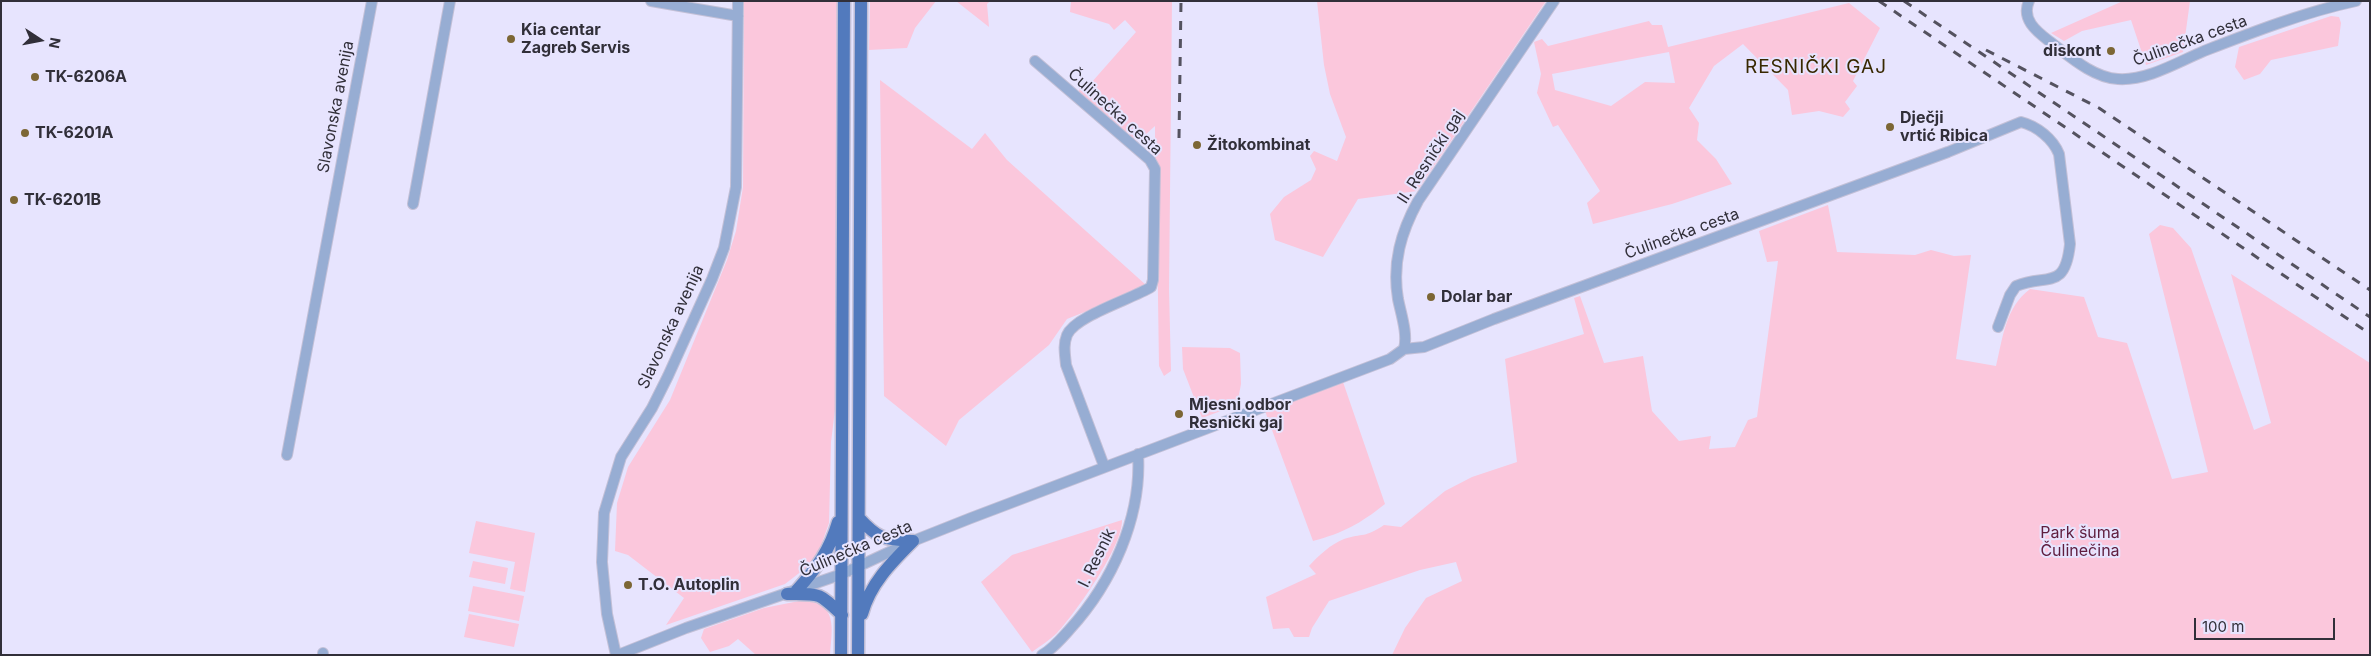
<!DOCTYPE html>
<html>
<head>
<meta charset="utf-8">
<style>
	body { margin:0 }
	#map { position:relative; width:2371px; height:656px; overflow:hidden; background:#e7e4fe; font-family:Inter,sans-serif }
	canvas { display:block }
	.frame { position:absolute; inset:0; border:2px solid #312f39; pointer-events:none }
	.north { position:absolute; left:15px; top:15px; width:50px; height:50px; -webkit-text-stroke:4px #e7e4fe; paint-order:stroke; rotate:101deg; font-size:14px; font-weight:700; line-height:20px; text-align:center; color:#312f39 }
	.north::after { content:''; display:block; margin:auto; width:18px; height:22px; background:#312f39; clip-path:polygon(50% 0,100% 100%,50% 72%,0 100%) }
	.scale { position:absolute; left:2194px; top:618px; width:141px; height:22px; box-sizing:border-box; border:2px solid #312f39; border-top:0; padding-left:6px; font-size:15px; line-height:18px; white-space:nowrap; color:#312f39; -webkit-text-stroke:4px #e7e4fe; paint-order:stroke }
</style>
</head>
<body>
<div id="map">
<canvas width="2371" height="656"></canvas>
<div class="frame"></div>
<div class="north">N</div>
<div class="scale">100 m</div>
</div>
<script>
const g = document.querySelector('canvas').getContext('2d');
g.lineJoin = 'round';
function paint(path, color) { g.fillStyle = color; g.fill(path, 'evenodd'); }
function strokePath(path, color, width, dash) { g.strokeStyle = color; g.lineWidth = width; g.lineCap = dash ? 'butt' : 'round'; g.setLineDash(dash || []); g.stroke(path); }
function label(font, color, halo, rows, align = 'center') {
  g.font = font + ' Inter,sans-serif'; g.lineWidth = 4; g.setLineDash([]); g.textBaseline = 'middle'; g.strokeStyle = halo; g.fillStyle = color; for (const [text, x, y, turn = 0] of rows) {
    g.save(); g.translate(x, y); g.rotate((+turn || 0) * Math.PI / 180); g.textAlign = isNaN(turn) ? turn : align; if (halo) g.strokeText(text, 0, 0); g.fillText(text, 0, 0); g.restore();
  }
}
const green = new Path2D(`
	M744,1H837L835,410L831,442L829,523L816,560L785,584L666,625L684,598L628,555L615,551L617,503L628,467L670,400L727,260L736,231L743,187Z
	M870,1H936L915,28L907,48L869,50Z
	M956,1H990L987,4L989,27Z
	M1071,1H1172L1169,289L1171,371L1164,376L1159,366L1156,160L1147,151L1155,140V126L1144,136V144L1138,139L1136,141L1078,94L1080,87L1091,83L1136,32L1125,20L1114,30L1109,24L1070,12Z
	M1317,1H1546L1417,191L1358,199L1323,257L1275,240L1270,214L1284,197L1311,180L1316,169L1310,156L1314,151L1337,161L1346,137L1330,94L1324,65Z
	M2123,1H2190L2183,52L2146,65L2131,20L2082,31L2064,41L2051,33Z
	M1849,3L1880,28L1853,81L1857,86L1845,102L1850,109L1843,117L1819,111L1792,115L1788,90L1743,44L1714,66L1689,108L1699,123L1697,140L1716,159L1732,184L1672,204L1593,224L1587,203L1600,191L1558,125L1553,127L1537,93L1541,74L1534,42L1542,39L1548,46L1649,21L1652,25H1662L1668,47ZM1669,52L1675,83L1645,82L1611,106L1555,90L1552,74Z
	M2331,16L2339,17L2341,23L2338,46L2271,60L2260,74L2244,80L2235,67L2239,47Z
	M880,80L972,149L985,133L1007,160L1146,285L1142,289L1067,319L1049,345L959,420L946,446L884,396Z
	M1828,205L1837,252L1915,255L1931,250L1954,256L1971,255L1956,359L1996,366C2003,338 2005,308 2030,289L2084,297L2098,337L2127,343L2172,479L2208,472L2149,234L2160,225L2173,228L2191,248L2254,430L2271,423L2231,274L2370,363V655H1392L1405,628L1426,598L1462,581L1456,562L1420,570L1329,601L1312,628L1309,637H1294L1289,628L1273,629L1266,597L1316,574L1309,566C1318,556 1331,544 1344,539C1363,533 1365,538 1384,525L1401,527L1445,491L1472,477L1517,462L1505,359L1584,334L1574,298L1580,296L1604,363L1643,356L1652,411L1679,441L1711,436L1709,449L1735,447L1748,420L1757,417L1778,261L1767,262L1759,231Z
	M1182,347L1230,348L1240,353L1241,384L1237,405L1202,418L1183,369Z
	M1343,382L1385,504C1360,524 1343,533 1313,541L1265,411Z
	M1122,520C1123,546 1075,614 1057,633C1050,640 1040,646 1032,652L981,582L1012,555Z
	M476,521L535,533L525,592L510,589L515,562L469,553Z
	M473,561L508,568L505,584L469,577Z
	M473,586L524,596L519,621L468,611Z
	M804,600C838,604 832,628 830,655H756L738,639L729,646L710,652L701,638L704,629L764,608Z
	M469,614L519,624L514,647L464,637Z`);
const minor = new Path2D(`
	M651,1L738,16
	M2029,1C2021,19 2036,31 2049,41C2068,55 2093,78 2118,79C2147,81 2178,62 2204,51C2253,32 2305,12 2356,1
	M1035,61L1150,160L1155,169L1153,280L1151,287C1132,299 1075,316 1067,335C1063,345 1065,354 1066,365L1104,466
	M413,204L450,1
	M1404,349C1408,334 1401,314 1398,299C1392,263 1401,232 1418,201L1554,1
	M287,455L372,1
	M323,655V653
	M616,655L607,614L602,562L604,513L621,457L652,408L668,376L712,279L724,248L736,187L738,1
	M618,655L686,628L842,574L913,541L971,518L1390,359L1404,349L1424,347L1494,319L1948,152L2021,122C2037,126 2053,139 2059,154L2070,244C2065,292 2046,273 2016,286L2010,295L1998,327
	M1042,655C1053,649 1062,638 1070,629C1112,583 1142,517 1138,454`);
const major = new Path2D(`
	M859,518C879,540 884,539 913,541
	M797,590C816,569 830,550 838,522
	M787,594C821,594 818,592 842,615
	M862,614C870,584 891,563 913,541
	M841,655L844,1
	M858,655L861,1`);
const rail = new Path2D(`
	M1879,1L2370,334
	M1904,1L2370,317
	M1986,50L2099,108L2370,290
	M1179,138L1181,1`);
const markers = [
	[511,39,5,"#7c6635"],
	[2111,51,5,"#7c6635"],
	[35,77,5,"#7c6635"],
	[1890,127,5,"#7c6635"],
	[25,133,5,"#7c6635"],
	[1197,145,5,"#7c6635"],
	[14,200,5,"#7c6635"],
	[1431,297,5,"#7c6635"],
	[1179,414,5,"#7c6635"],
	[628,585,5,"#7c6635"]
];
const poiNames = [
	["Kia centar",521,30],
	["Zagreb Servis",521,48],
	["diskont",2101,51,"right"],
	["TK-6206A",45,77],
	["Dječji",1900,118],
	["vrtić Ribica",1900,136],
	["TK-6201A",35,133],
	["Žitokombinat",1207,145],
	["TK-6201B",24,200],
	["Dolar bar",1441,297],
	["Mjesni odbor",1189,405],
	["Resnički gaj",1189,423],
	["T.O. Autoplin",638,585]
];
const streetNames = [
	["Čulinečka cesta",2190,41,-20],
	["Slavonska avenija",336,107,-79],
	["Čulinečka cesta",1115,112,42],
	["II. Resnički gaj",1431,157,-57],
	["Čulinečka cesta",1682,234,-20],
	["Slavonska avenija",671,327,-65],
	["Čulinečka cesta",856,549,-23],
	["I. Resnik",1097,558,-64]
];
const parkNames = [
	["Park šuma",2080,533],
	["Čulinečina",2080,551]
];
const quarterNames = [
	["RESNIČKI GAJ",1816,67]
];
paint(green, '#fbc7dc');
strokePath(minor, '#c3c0d7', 12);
strokePath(major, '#c3c0d7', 15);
strokePath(minor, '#97add3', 10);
strokePath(major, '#527abd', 12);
strokePath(rail, '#54525f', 3, [9, 9]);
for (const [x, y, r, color] of markers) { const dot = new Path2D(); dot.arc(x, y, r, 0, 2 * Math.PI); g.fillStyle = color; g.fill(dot); strokePath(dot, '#e7e4fe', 2); }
label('bold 16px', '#312f39', '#e7e4fe', poiNames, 'left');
label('16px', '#312f39', '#e7e4fe', streetNames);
label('16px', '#5f1d3e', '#e7e4fe', parkNames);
g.letterSpacing = '1px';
label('19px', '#382800', '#e7e4fe', quarterNames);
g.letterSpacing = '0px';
</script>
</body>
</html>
